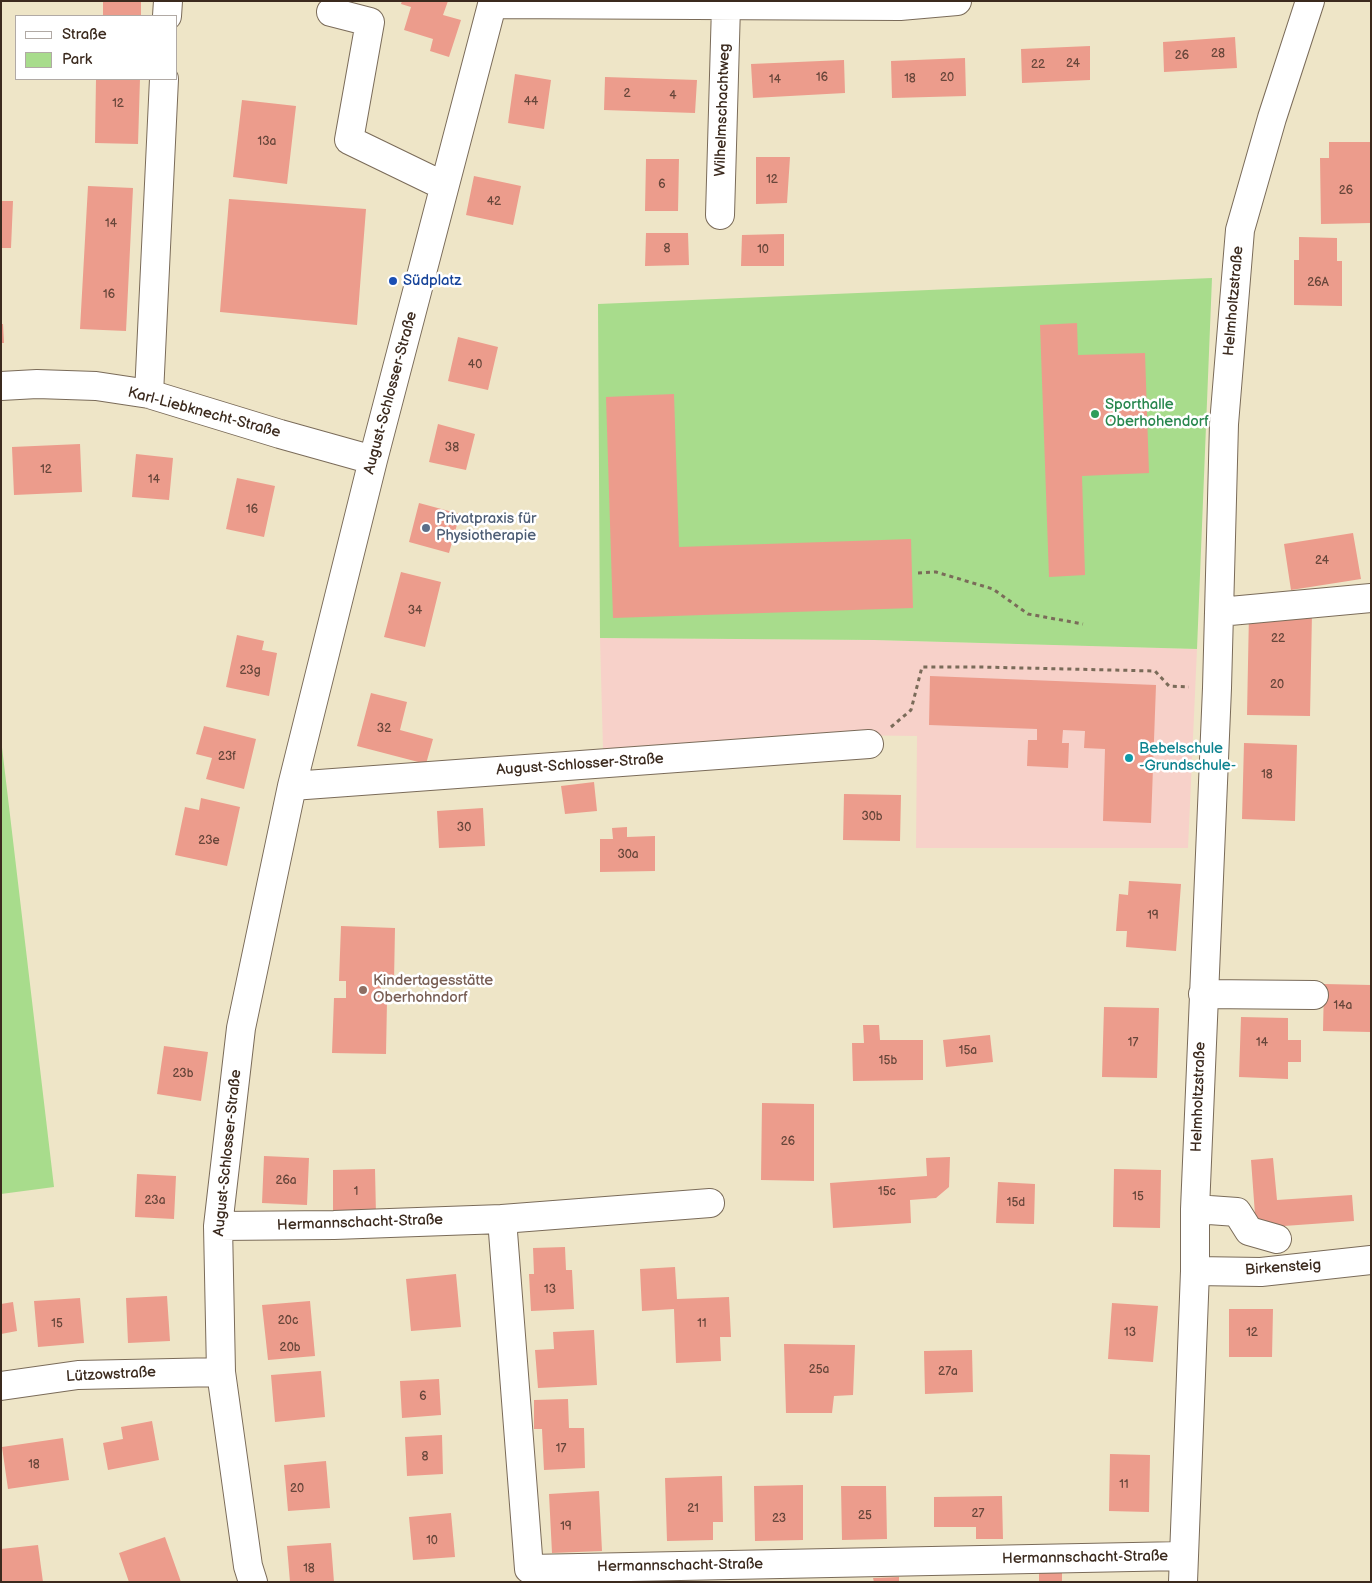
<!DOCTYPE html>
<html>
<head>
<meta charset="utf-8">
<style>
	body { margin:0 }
	#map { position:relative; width:1372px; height:1583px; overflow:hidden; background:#eee5c7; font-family:"Balsamiq Sans",sans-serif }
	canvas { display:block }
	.frame { position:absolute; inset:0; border:2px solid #3b2a1e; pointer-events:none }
	.legend { position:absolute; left:15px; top:15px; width:162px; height:65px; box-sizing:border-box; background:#fff; border:1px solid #b1aaa5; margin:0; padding:6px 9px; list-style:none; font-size:15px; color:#3b2a1e }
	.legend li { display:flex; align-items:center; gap:10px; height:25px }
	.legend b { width:25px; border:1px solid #b1aaa5 }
</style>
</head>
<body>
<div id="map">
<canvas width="1372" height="1583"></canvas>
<div class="frame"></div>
<ul class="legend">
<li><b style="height:6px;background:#fff"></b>Straße</li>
<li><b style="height:14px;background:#a8dc8c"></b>Park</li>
</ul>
</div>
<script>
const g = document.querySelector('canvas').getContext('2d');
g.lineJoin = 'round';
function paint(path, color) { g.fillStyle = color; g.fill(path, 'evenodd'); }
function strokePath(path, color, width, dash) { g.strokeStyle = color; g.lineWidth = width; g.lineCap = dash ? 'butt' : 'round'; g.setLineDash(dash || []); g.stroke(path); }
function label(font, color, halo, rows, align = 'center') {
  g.font = font + ' "Balsamiq Sans",sans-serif'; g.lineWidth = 5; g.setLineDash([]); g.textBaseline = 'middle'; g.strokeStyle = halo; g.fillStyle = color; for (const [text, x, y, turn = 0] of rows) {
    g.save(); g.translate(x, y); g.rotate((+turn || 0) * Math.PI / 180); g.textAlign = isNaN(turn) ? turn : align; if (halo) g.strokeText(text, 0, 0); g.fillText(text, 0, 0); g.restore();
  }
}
const built = new Path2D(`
	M600,638L874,640L1197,649L1188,848H916L917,736L839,735L603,749Z`);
const green = new Path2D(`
	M1212,278L1197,649L874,640L600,638L598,304Z
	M1,739L54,1187L1,1194Z`);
const building = new Path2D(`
	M103,1H141V16H103Z
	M402,1H448L443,15L461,20L449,57L430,51L433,39L404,30L411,7L401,4Z
	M1235,37L1237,68L1164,72L1163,42Z
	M1090,46V80L1022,83L1021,49Z
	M965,58L966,96L892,98L891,61Z
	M844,60L845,93L753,98L751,64Z
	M515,74L551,80L544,129L508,123Z
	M605,77L697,80L695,113L604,110Z
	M96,79H140L138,144L95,143Z
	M242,100L296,106L287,184L233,177Z
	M1329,142H1371V223L1321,224L1320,158H1329Z
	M756,157H790L787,203L756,204Z
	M646,159H679L678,211H645Z
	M474,176L521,186L513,225L466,215Z
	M88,186L133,188L126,331L80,329Z
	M229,199L366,209L357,325L220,312Z
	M1,201H13L11,248H1Z
	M646,233H688L689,265L645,266Z
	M784,234V266H741L742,235Z
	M1299,237L1337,238V261H1342V306L1294,305V260H1299Z
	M1077,323L1078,355L1145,353L1149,473L1082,476L1085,575L1049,577L1040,325Z
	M1,324H3L4,343H1Z
	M458,337L498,347L488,390L448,381Z
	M674,394L679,547L911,539L913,608L613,618L606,397Z
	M438,424L475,434L466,470L429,462Z
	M80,444L82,492L14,495L12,447Z
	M136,454L173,458L169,500L132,497Z
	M237,478L275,486L264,537L226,529Z
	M419,503L460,514L449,553L409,542Z
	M1353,533L1361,579L1291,590L1284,544Z
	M401,572L441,582L425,647L384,637Z
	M1249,612L1312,613L1310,716L1247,715Z
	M237,635L264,641L262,650L277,653L269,696L226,687Z
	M930,676L1156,685L1151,823L1103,821L1105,749L1084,748L1085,731L1063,730L1062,743H1069L1068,768L1027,766L1028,740H1037V729L929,725Z
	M371,693L407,702L400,730L433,739L426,764L357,746Z
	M204,726L256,739L244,789L206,779L212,758L196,754Z
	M1244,743L1297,745L1295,821L1242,819Z
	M594,782L597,811L565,814L561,786Z
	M844,794L901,795L900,841L843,840Z
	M201,798L240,807L227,866L175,855L185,807L199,810Z
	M483,808L485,846L439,848L437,811Z
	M627,827V837L655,836V871L600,872V839H613L612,828Z
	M1129,881L1181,884L1176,951L1126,947L1127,931H1116L1119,894L1128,895Z
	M341,926L395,928L394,981H381V1001H387L386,1054L332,1053L334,998H346V981H339Z
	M1324,984L1371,985V1032L1323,1031Z
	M1104,1007L1159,1008L1157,1078L1102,1077Z
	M1241,1017L1288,1018V1040H1301V1062H1288V1079L1239,1077Z
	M863,1025H879L880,1040H923V1080L853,1081L852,1043H864Z
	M990,1035L993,1062L946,1067L943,1040Z
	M164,1046L208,1052L201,1101L157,1094Z
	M762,1103L814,1104V1181L761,1180Z
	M264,1156L309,1158L307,1205L262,1203Z
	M950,1157L949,1187L936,1198L910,1200L911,1223L833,1228L830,1183L927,1176L926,1158Z
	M1273,1158L1277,1200L1352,1195L1354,1221L1256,1228L1251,1160Z
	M375,1169L376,1215L333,1216V1170Z
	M1114,1169L1161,1170L1160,1228L1113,1227Z
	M137,1174L176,1176L174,1219L135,1217Z
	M998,1182L1035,1184L1034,1224L996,1223Z
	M565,1247L566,1270H572L574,1309L531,1311L529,1274H534L533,1248Z
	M675,1267L677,1299L729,1297L731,1337H720L721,1361L676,1363L674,1309L642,1311L640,1269Z
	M456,1274L461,1327L411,1331L406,1279Z
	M167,1296L170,1341L128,1343L126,1298Z
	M80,1298L84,1343L38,1347L34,1301Z
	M310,1301L315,1356L268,1360L262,1305Z
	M13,1302L17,1331L1,1334V1304Z
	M1112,1303L1158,1306L1153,1362L1108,1359Z
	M1229,1309H1273L1272,1357H1229Z
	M594,1330L597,1385L538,1388L535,1350L554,1349L553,1332Z
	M784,1344L855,1345L853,1395L834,1396L832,1413H786Z
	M972,1350L973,1392L925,1394L924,1351Z
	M321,1371L325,1417L275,1422L271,1375Z
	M439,1379L441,1415L402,1418L400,1381Z
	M568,1399L569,1428H584L585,1468L544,1470L542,1429H534V1400Z
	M152,1421L159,1460L108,1470L103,1443L123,1439L121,1427Z
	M442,1435L443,1474L407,1476L405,1437Z
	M63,1438L69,1480L8,1489L2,1447Z
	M1110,1454L1150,1455L1149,1512L1109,1511Z
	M326,1461L330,1508L288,1511L284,1465Z
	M722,1476L723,1522H713V1540L667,1541L665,1478Z
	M803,1485V1540L755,1541L754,1486Z
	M841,1486H886L887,1539L842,1540Z
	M599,1491L602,1551L552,1553L549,1494Z
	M1002,1496L1003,1539H976V1527H934V1497Z
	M451,1513L455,1557L413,1560L409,1517Z
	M165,1537L181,1582H129L119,1553Z
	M331,1543L334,1582H290L287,1546Z
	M38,1545L43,1582H1V1549Z
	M1039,1571H1062V1582H1039Z
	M899,1577V1582H874L873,1578Z`);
const path = new Path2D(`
	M918,573L936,572L993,589L1028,614L1083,624
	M891,727L911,710L922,667H980L1155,671L1169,686L1189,687`);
const minor = new Path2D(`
	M492,4L900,6L957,1
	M331,12L370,22L349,140L444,186
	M167,16L168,1
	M720,215L726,6
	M1,386L37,384L96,386L149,394L280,434L373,460
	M149,394L164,79
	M1219,612L1371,598
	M292,786L869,744
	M1203,994L1314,995
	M1195,1209L1237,1212L1249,1231L1277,1239
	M502,1219L529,1569L1183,1556
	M218,1226L334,1225L502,1219L710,1203
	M1195,1271L1261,1272L1371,1260
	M1,1386L78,1375L221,1372
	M253,1582L248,1566L221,1372L218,1226L241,1028L292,786L373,460L493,1
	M1183,1582L1195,1271V1209L1217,688L1224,424L1240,230L1272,118L1310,1`);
const markers = [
	[393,281,5,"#1a4fb4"],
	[1095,414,5,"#2e9e5b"],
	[426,528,5,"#5c6f8a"],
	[1129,758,5,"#0f9aa8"],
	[363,990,5,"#8d6e63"]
];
const numberNames = [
	["28",1218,54],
	["26",1182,56],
	["24",1073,64],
	["22",1038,65],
	["16",822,78],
	["20",947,78],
	["18",910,79],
	["14",775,80],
	["2",627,94],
	["4",673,96],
	["44",531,102],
	["12",118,104],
	["13a",267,142],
	["12",772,180],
	["6",662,185],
	["26",1346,191],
	["42",494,202],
	["14",111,224],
	["8",667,249],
	["10",763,250],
	["26A",1318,283],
	["16",109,295],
	["40",475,365],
	["38",452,448],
	["12",46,470],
	["14",154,480],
	["16",252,510],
	["24",1322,561],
	["34",415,611],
	["22",1278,639],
	["23g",250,671],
	["20",1277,685],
	["32",384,729],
	["23f",227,757],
	["18",1267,775],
	["30b",872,817],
	["30",464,828],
	["23e",209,841],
	["30a",628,855],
	["19",1153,916],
	["14a",1343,1006],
	["17",1133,1043],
	["14",1262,1043],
	["15a",968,1051],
	["15b",888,1061],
	["23b",183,1074],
	["26",788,1142],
	["26a",286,1181],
	["1",356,1192],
	["15c",887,1192],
	["15",1138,1197],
	["23a",155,1201],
	["15d",1016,1203],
	["13",550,1290],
	["20c",288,1321],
	["15",57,1324],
	["11",702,1324],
	["13",1130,1333],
	["12",1252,1333],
	["20b",290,1348],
	["25a",819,1370],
	["27a",948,1372],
	["6",423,1397],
	["17",561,1449],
	["8",425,1457],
	["18",34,1465],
	["11",1124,1485],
	["20",297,1489],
	["21",693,1509],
	["27",978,1514],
	["25",865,1516],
	["23",779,1519],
	["19",566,1527],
	["10",432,1541],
	["18",309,1569]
];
const streetNames = [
	["Wilhelmschachtweg",723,110,-88],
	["Helmholtzstraße",1234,301,-85],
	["August-Schlosser-Straße",391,393,-75],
	["Karl-Liebknecht-Straße",204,413,15],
	["August-Schlosser-Straße",580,765,-4],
	["Helmholtzstraße",1199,1097,-88],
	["August-Schlosser-Straße",228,1153,-84],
	["Hermannschacht-Straße",360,1223,-2],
	["Birkensteig",1283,1268,-4],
	["Lützowstraße",111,1375,-3],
	["Hermannschacht-Straße",1085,1558,-1],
	["Hermannschacht-Straße",680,1566,-1]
];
const transitNames = [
	["Südplatz",403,281]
];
const leisureNames = [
	["Sporthalle",1105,405],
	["Oberhohendorf",1105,422]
];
const serviceNames = [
	["Privatpraxis für",436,519],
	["Physiotherapie",436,536]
];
const cultureNames = [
	["Bebelschule",1139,749],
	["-Grundschule-",1139,766]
];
const educationNames = [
	["Kindertagesstätte",373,981],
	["Oberhohndorf",373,998]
];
paint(built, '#f7d1c9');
paint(green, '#a8dc8c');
paint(building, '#ec9c8c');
strokePath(minor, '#7a6b59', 30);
strokePath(path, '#7a6b59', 3, [4, 4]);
strokePath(minor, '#fff', 28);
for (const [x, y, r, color] of markers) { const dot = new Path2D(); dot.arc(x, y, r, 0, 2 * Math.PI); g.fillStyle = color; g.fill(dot); strokePath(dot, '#fff', 2); }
label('12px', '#67463a', null, numberNames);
label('15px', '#3b2a1e', '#fff', streetNames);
label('15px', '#164399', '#fff', transitNames, 'left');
label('15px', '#27864d', '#fff', leisureNames, 'left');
label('15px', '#4e5e75', '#fff', serviceNames, 'left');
label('15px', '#0d838f', '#fff', cultureNames, 'left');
label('15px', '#785e54', '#fff', educationNames, 'left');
</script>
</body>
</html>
